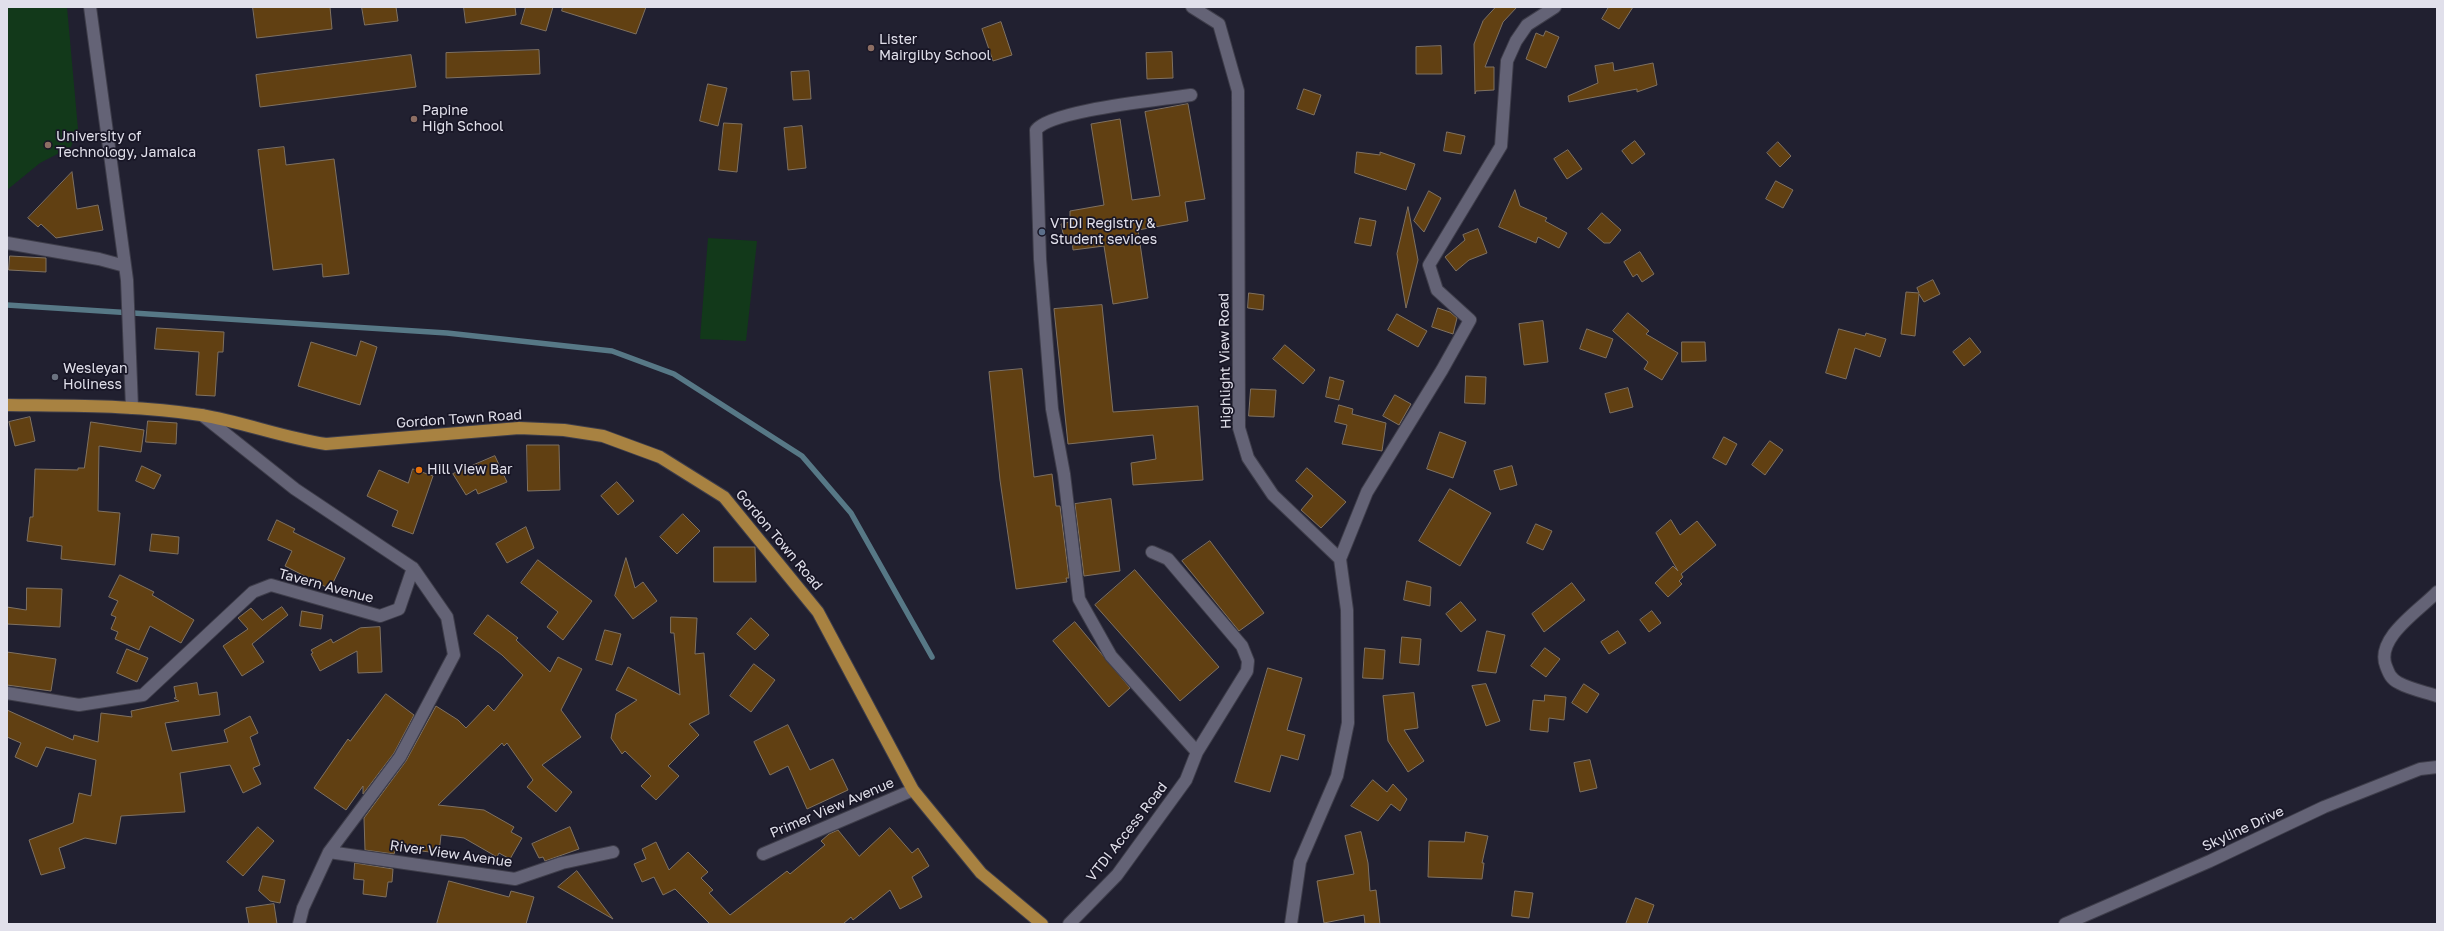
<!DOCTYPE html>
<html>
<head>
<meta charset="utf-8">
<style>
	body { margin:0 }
	#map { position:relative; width:2444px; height:931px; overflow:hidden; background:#212030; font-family:"Golos Text",sans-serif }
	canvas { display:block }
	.frame { position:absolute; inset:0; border:8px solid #e1e0eb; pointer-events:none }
</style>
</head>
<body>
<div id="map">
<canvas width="2444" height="931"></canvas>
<div class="frame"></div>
</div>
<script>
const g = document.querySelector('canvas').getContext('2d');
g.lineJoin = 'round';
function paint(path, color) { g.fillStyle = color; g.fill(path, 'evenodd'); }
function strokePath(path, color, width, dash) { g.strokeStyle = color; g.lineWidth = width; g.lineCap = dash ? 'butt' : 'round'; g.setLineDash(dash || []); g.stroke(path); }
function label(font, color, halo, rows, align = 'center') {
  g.font = font + ' "Golos Text",sans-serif'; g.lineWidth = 3.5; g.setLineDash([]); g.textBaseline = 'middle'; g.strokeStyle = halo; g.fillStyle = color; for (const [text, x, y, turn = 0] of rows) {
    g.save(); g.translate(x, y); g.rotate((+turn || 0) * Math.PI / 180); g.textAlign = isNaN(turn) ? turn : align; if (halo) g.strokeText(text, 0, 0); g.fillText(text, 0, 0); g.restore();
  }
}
const green = new Path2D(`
	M7,7H67L78,129L71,147L40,163L7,190Z
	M708,238L757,241L746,341L700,339Z`);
const stream = new Path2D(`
	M7,305L447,333L612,351L674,374L802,456L851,513L932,657`);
const building = new Path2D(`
	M253,7H330L332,29L257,38Z
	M362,7H396L398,21L365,25Z
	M464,7H515L516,15L466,23Z
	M526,7H553L546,31L521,24Z
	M563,7H646L636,34L562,11Z
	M1496,7H1517L1503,22L1485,67H1494V90L1476,91L1475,94L1474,44L1483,21Z
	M1609,7H1633L1619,29L1602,19Z
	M1001,22L1012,55L993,61L982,29Z
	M1546,31L1559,37L1546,68L1526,59L1536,33L1543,36Z
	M1441,46L1442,74H1416V47Z
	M539,50L540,74L446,78V53Z
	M1172,52L1173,78L1147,79L1146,53Z
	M411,55L416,87L260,107L256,75Z
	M1613,63L1614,71L1653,63L1657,85L1637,92V89L1569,102L1568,96L1598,83L1595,66Z
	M809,71L811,99L793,100L791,72Z
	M708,84L727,88L718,126L700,121Z
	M1304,89L1321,95L1314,115L1297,109Z
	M1188,104L1205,199L1185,202L1188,221L1138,230L1148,298L1113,304L1104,246L1073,250L1072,240L1065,242L1061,224L1070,222V211L1104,205L1091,124L1120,119L1132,200L1160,196L1145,112Z
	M724,123L742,124L737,172L719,170Z
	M802,126L806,168L788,170L784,128Z
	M1447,132L1465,136L1461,154L1444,151Z
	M1635,141L1645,154L1632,164L1622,151Z
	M1778,142L1791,156L1780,167L1767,153Z
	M284,147L286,165L334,159L349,274L323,277L322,264L273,270L258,150Z
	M1568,150L1582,169L1567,179L1554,159Z
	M1357,152L1380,155V152L1415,164L1406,190L1355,173Z
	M72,172L77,209L98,205L103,230L56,238L41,224L38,227L28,218Z
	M1776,181L1793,190L1783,208L1766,199Z
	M1515,190L1520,206L1547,218L1545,221L1567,233L1559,248L1538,237L1536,243L1499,227Z
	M1429,191L1441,198L1424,232L1414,221Z
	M1408,207L1418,260L1406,308L1397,254Z
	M1602,213L1621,230L1610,243H1604L1588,229Z
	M1360,218L1376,221L1371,246L1355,243Z
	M1478,229L1487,253L1469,260L1456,271L1445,257L1465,240L1463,235Z
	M1640,252L1654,274L1642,282L1637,274L1633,277L1624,262Z
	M10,256L46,258V272L9,270Z
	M1933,280L1940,294L1924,302L1919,294L1915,336L1901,334L1906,292L1919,293L1917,288Z
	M1249,293L1264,295L1263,310L1248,308Z
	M1102,305L1113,412L1198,406L1203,480L1133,485L1131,463L1156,459L1153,435L1068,444L1054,309Z
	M1438,308L1450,312L1457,318L1453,334L1432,327Z
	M1628,313L1649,331L1646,334L1678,353L1662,380L1644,369L1648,362L1613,331Z
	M1397,314L1427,331L1418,347L1388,330Z
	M1543,321L1548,362L1524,365L1519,324Z
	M157,328L224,332L223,352H218L215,396L196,395L199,352L155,349Z
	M1587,329L1613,339L1606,358L1580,349Z
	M1839,329L1865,336L1866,333L1886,339L1880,357L1855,348L1846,379L1826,373Z
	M1970,338L1981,352L1964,366L1953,352Z
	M361,341L377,347L360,405L298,386L311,342L356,356Z
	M1682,342H1705L1706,361L1682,362Z
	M1285,345L1315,370L1303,384L1273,359Z
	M1022,369L1034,477L1052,474L1056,506H1060L1069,578H1066L1067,582L1016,589L1000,480L989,372Z
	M1466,376L1486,377L1485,404L1465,403Z
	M1330,377L1344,381L1339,400L1326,397Z
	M1628,388L1633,407L1610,413L1605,394Z
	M1251,389L1276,390L1274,417L1249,416Z
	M1395,395L1411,404L1399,425L1383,416Z
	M1339,405L1353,409L1352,414L1386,423L1382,451L1342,444L1347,425L1335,422Z
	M30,417L35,441L15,446L9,422Z
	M148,421L177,423L176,444L146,442Z
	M91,422L144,430L141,452L99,446L98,511L120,513L115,565L61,559L62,546L27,541L30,517H33L35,469L78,470V468H84Z
	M1440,432L1466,442L1453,478L1427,469Z
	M1724,437L1737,444L1726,465L1713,458Z
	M1770,441L1783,450L1765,475L1752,465Z
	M527,445H559L560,490L528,491Z
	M495,456L507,482L478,494L476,489L466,495L453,474Z
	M142,466L161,475L154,489L136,481Z
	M1512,466L1517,485L1500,490L1494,471Z
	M1307,468L1346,502L1321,528L1301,510L1313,496L1296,481Z
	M413,469L433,476L413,534L392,526L398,511L367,496L379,470L408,483Z
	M617,482L634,501L618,515L601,496Z
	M1450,489L1491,513L1460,566L1419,541Z
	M1111,499L1120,571L1084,576L1075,504Z
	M683,514L700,531L677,554L660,537Z
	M277,520L295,529L293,532L345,558L330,589L285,566L292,551L268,540Z
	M1671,520L1680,535L1697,521L1716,545L1681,574L1683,577L1679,581L1682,584L1668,597L1655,583L1673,566L1678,571L1656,533Z
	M1536,524L1552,531L1543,550L1527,543Z
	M526,527L534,548L507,563L496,544Z
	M152,534L179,537L178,554L150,551Z
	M1210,541L1264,613L1239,631L1182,561Z
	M714,547H755L756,582H714Z
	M626,558L635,588L643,582L657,601L633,619L615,596Z
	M538,560L592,601L563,640L547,627L558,612L521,583Z
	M1135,570L1219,667L1180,701L1095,605Z
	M120,575L154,592L152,595L194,620L181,643L150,626L139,650L115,639L118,632L111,629L116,617L111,615L118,601L109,597Z
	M1407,581L1431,587L1430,606L1404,600Z
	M1572,583L1585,600L1544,632L1532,614Z
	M27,588L62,589L60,627L7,624V607L26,610Z
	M1461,602L1476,620L1461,632L1446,614Z
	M282,607L288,615L252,644L264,662L242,676L223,646L248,629L238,618L251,608L262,620Z
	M302,611L323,615L321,629L300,626Z
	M1652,611L1661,623L1649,632L1640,620Z
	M488,615L518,638L516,640L550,672L558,657L582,669L561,710L581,737L542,765L572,792L556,812L527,787L533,780L507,743L504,746L502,743L438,805L484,810L514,827L511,832L522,838L510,859L499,853L497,857L464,838L441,835L439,853L403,849V851H395L394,854L365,850L364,818L406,761L436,706L458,720L466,728L488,705L494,711L523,675L502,655L474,634Z
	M671,617L697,618L695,654L704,653L709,714L689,724L699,735L668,766L679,776L656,800L641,786L651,776L625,751L622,754L611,738L616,714L637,700L616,690L628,667L680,695L674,633H671Z
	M751,618L769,635L755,650L737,634Z
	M1075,622L1130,688L1109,707L1053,641Z
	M380,627L382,672L358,673L357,651L320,671L311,654L313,653L311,650L331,639L333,643L360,628Z
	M605,630L621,634L612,665L596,660Z
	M1487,631L1505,635L1496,673L1478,671Z
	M1618,631L1626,643L1609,654L1601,642Z
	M1402,637L1421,639L1419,665L1400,663Z
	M1365,648L1385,650L1383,679L1363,678Z
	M1545,648L1560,659L1546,677L1531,666Z
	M127,649L148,658L137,682L117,673Z
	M7,652L56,659L51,691L7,685Z
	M754,664L775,680L751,712L730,696Z
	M1268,668L1302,678L1287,730L1305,735L1298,760L1281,755L1270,792L1235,782Z
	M197,683L199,695L217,692L220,715L165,723L172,751L228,742L224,730L250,716L258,733L250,737L260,765L253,768L261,784L243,793L230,765L180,773L185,812L121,816L116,844L85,838L59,848L65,868L41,875L29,840L73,823L79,793L91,796L96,760L46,747L37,767L15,757L21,743L7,737V710L73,740L74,735L98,742L101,713L132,717L131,711L179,701L174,698H176L174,687Z
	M1486,684L1500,721L1486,726L1472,686Z
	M1584,684L1599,694L1587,713L1572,703Z
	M1414,693L1418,728L1404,730L1424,761L1408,772L1388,741L1383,696Z
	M386,694L414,715L394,753L363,794V786L346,810L314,788L348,739L350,741Z
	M1545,695L1566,697L1564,720L1549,718L1548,732L1530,730L1533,700L1544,701Z
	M788,725L810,770L833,759L848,790L807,809L788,766L770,775L754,742Z
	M1590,760L1597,788L1580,792L1574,763Z
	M1373,780L1387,792L1393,784L1407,799L1400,811L1391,804L1378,821L1351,806Z
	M258,827L274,841L243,876L227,862Z
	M570,827L579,849L545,861L543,857L539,858L532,844Z
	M890,828L912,853L918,848L929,866L912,877L922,897L900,909L890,890L853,920L851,917L843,924H710L675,889L663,895L654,877L642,882L634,864L646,859L642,849L656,842L669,870L688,852L708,872L701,878L713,890L709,893L730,915L787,871L790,874L825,845L821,841L829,834L838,830L859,856Z
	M1361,832L1368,863L1370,891L1376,890L1380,924H1365L1364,915L1324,923L1317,881L1354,874L1345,836Z
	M1466,832L1488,836L1482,863H1484L1482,879L1428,877L1429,841L1464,842Z
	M355,863L393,869L392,882H388L386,897L363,894L364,880L354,879Z
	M577,871L613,919L558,887Z
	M263,876L285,880L280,903L270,901L259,891Z
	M449,881L509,897L511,891L534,897L526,924H437Z
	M1515,891L1533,893L1529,918L1512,916Z
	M1636,898L1654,905L1647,924H1626Z
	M274,904L277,924H249L246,908Z`);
const minor = new Path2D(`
	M90,7L127,280L132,408
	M1192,7L1219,24L1238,91L1239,428L1248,458L1273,495L1340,559L1347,610L1348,723L1337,776L1300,862L1291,924
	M1191,95C1161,100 1051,110 1036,130L1040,259L1052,409L1064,474L1079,599L1111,656L1197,752
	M7,243L99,259L125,266
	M1340,559L1367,492L1442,370L1470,320L1437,290L1429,265L1501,146L1507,61L1516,41L1527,25L1555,7
	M2437,592C2420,610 2375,638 2386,666C2389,674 2391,679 2399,683C2410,689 2425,692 2437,696
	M7,693L79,705L143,695L253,592L271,585L380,616L399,609L413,568L295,489L202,415
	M329,852L515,879L562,863L613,852
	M763,854L913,790
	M299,924L303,908L329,852L400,757L454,655L447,617L413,568
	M1069,924L1117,875L1186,780L1197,752L1247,671L1248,661L1242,646L1168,559L1152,552
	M2065,924L2210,861L2324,807L2420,769L2437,767`);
const major = new Path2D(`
	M7,405C71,406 137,405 201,415C243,422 284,438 326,444L519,428L564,430L603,436L660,457L724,497L818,612L913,790L981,873L1042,924`);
const markers = [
	[871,48,4,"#8d6e63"],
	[414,119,4,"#8d6e63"],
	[48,145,4,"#8d6e63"],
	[1042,232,4,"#5c6f8a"],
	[55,377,4,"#6b7280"],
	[419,470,4,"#e8710a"]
];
const poiNames = [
	["Lister",879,40],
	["Mairgilby School",879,56],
	["Papine",422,111],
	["High School",422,127],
	["University of",56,137],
	["Technology, Jamaica",56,153],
	["VTDI Registry &",1050,224],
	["Student sevices",1050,240],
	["Wesleyan",63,369],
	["Holiness",63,385],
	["Hill View Bar",427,470]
];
const streetNames = [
	["Highlight View Road",1225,361,-91],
	["Gordon Town Road",459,419,-4],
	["Gordon Town Road",779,540,50],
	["Tavern Avenue",326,586,15],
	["Primer View Avenue",832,808,-23],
	["Skyline Drive",2243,829,-25],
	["VTDI Access Road",1127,832,-52],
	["River View Avenue",451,854,8]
];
paint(green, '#12391a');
strokePath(stream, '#577886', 5.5);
paint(building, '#614012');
strokePath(building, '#7f7161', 1);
strokePath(minor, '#3e3d4a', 14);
strokePath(major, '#3e3d4a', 14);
strokePath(minor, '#646376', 12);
strokePath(major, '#a88241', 12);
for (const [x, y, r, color] of markers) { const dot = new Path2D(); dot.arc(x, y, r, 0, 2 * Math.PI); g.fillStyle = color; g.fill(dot); strokePath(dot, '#181626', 1.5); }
label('14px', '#e1e0eb', '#181626', poiNames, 'left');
label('14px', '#e1e0eb', '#181626', streetNames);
</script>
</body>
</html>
